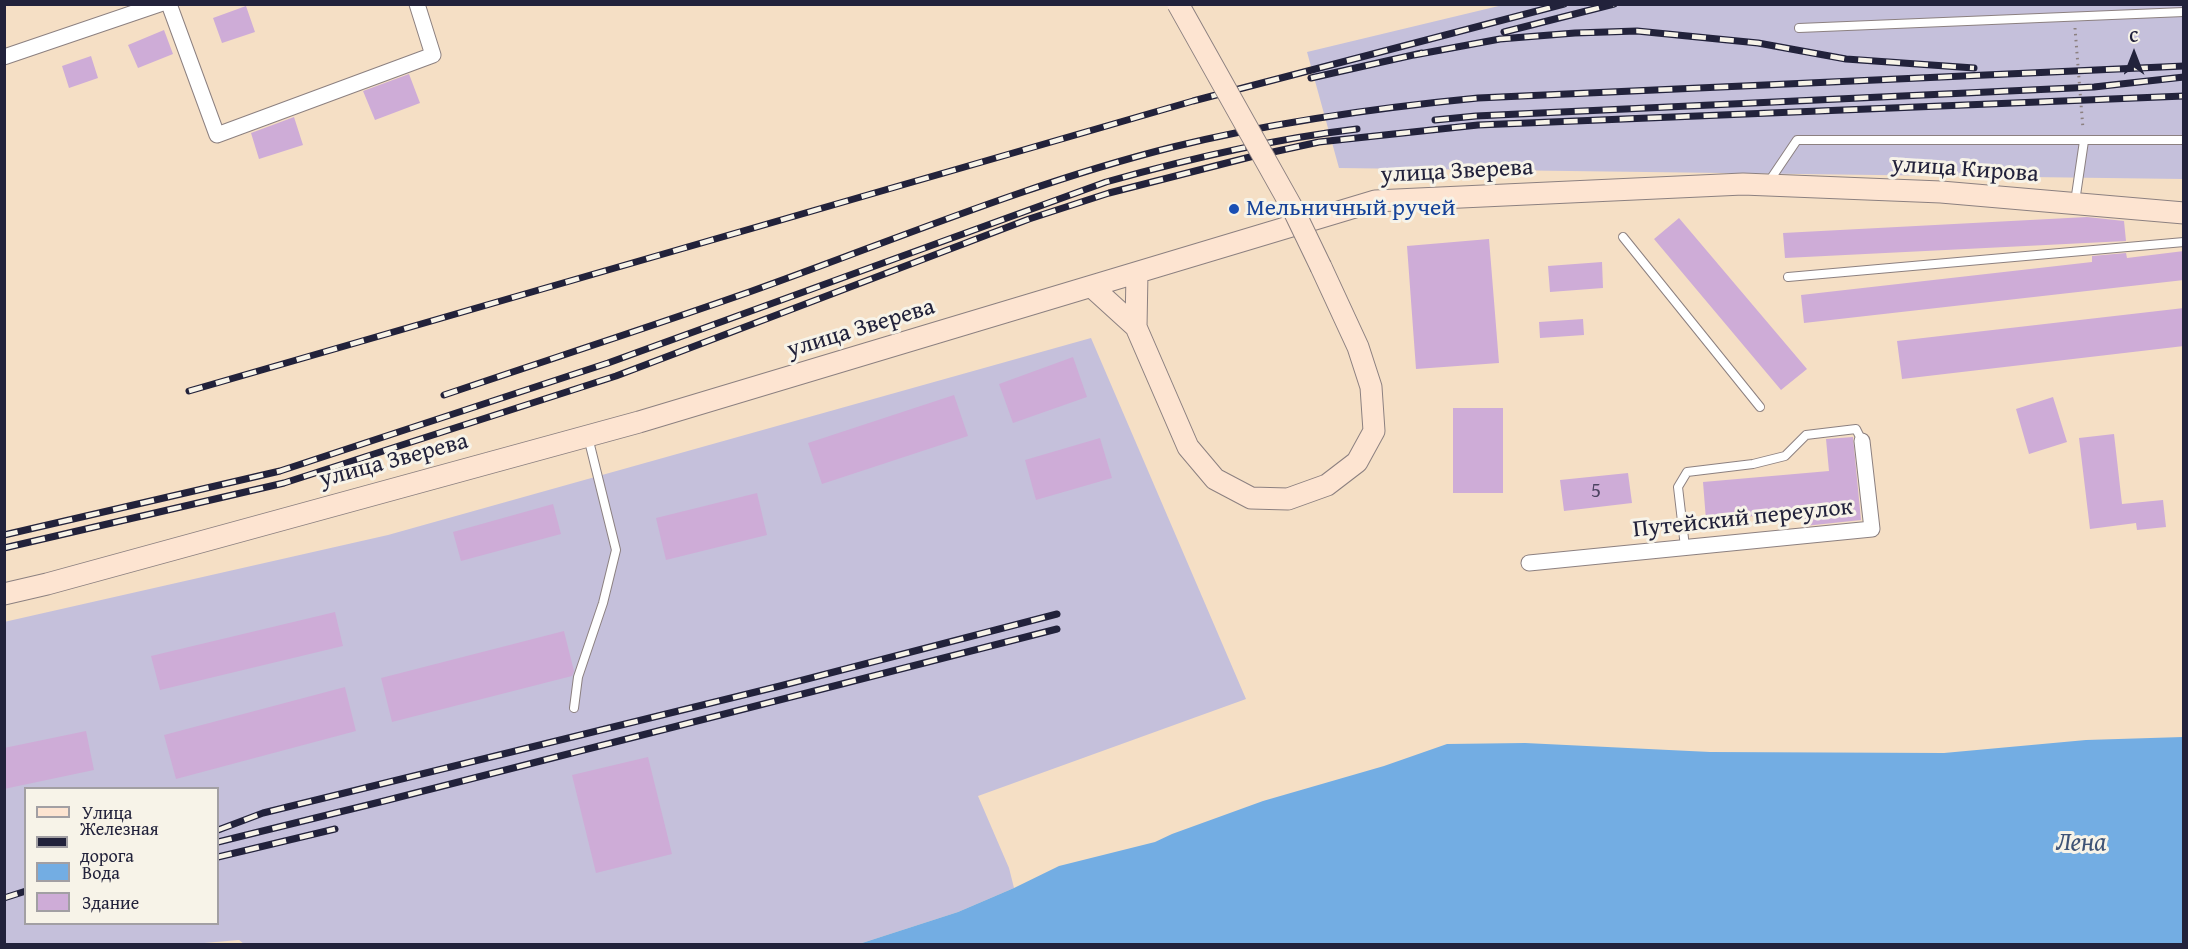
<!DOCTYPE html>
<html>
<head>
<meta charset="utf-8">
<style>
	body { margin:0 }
	#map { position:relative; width:2188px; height:949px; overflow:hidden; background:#f5dfc5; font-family:"Gentium Book Plus",serif }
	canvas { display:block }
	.frame { position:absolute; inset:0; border:6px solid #22223b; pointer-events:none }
	.legend { position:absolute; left:24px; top:787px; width:195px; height:138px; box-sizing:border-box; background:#f7f3e8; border:2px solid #a29fa3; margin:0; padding:8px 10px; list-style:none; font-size:18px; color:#22223b }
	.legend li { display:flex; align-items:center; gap:12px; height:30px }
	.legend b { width:30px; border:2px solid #a29fa3 }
	.north { position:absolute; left:2104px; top:24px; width:60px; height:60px; -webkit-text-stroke:4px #f7f3e8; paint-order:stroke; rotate:0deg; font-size:16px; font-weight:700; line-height:24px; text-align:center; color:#22223b }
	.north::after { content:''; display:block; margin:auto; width:21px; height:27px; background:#22223b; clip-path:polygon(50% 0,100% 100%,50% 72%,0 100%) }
</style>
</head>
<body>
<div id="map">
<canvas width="2188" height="949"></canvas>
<div class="frame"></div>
<ul class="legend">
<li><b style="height:8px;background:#fde4d1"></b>Улица</li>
<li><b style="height:8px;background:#22223b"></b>Железная дорога</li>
<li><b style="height:16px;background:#73ade3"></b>Вода</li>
<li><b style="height:16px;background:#ceacd7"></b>Здание</li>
</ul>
<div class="north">С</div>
</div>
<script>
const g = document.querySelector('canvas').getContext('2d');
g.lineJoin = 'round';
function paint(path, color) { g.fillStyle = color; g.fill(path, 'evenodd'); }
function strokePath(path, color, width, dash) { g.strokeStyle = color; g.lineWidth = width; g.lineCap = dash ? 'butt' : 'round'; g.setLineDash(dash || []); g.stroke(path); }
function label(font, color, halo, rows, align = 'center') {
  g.font = font + ' "Gentium Book Plus",serif'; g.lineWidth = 6; g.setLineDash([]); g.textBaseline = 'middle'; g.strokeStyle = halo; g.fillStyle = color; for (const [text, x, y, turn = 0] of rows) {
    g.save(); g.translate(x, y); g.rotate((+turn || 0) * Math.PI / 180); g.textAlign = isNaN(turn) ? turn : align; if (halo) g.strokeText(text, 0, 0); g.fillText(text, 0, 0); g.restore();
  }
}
const industrial = new Path2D(`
	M1507,4L2183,5V179L1339,168L1307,52Z
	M1091,338L1246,699L978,796L1009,868L1014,888L958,912L859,944H244L239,940L193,944H5L4,622L388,535ZM26,788H218V924H26Z`);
const water = new Path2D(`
	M2183,737V944H859L958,912L1014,888L1059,866L1155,842L1172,834L1263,801L1384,766L1447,744L1525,743L1710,752L1944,753L2086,740Z`);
const building = new Path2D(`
	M246,6L255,32L222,43L213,18Z
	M164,30L173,54L138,68L128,45Z
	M91,56L98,78L69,88L62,66Z
	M409,74L420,103L375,120L363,91Z
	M294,117L303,145L259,159L251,133Z
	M2087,217L2124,221L2126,241L1785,258L1783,233Z
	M1679,218L1807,369L1781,390L1654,239Z
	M1489,239L1499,363L1416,369L1407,246Z
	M2184,251V280L1804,323L1801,295L2092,262V256L2126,253L2127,258Z
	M1602,262L1603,288L1550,292L1548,266Z
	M2184,308V346L1902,379L1897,341Z
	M1583,319L1584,335L1540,338L1539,322Z
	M1073,357L1087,397L1013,423L999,384Z
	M954,395L968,436L822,484L808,443Z
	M2053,397L2067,442L2029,454L2016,409Z
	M1453,408H1503V493H1453Z
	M2114,434L2122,504L2163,500L2166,527L2137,530L2136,523L2090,529L2079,438Z
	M1853,437L1861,520L1805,526L1804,512L1706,520L1703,482L1829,471L1826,439Z
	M1100,438L1112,478L1036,500L1025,460Z
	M1628,473L1632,503L1564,511L1560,480Z
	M757,493L767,535L666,560L656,518Z
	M553,504L561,534L461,561L453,532Z
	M335,612L343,646L160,690L151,656Z
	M564,631L574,671L572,676L392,722L381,678Z
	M345,687L356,731L176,779L164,735Z
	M86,731L94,770L4,789V748Z
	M648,757L672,854L596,873L572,775Z`);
const path = new Path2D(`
	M2075,28L2083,129`);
const lane = new Path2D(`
	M1799,28L2184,12
	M1768,183L1797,140H2184
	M2075,202L2084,141
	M1623,237L1760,407
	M1788,277L2184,242
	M1685,547L1678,487L1687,472L1753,464L1785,456L1806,435L1856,429L1862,441
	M574,708L578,677L603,603L616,550L588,437`);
const street = new Path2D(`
	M169,4L217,135L433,55L417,4
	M4,57L160,4
	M1529,563L1872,529L1862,441`);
const secondary = new Path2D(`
	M1137,273L1136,327L1188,447L1215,479L1251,498L1288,499L1327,485L1357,462L1374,431L1371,387L1358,347L1321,267
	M1092,287L1136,327
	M4,594L47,584L639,422L1375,201L1743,184L1941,192L2184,213`);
const rail = new Path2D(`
	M1504,32L1614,4
	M1414,55L1500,39L1575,33L1637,31L1758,43L1846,59L1974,68
	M1311,78L1422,53
	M1435,120L1476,116L2094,87L2184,77
	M189,391L1193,101L1564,4
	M444,395C547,360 650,327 752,291C892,241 1029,183 1173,147C1274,122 1375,108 1478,98L2184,66
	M4,535L280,471L608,363L1106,182C1188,159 1272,139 1357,129
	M4,548L284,483L616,376L1029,219L1109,193L1250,157L1319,142L1478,125L2184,96
	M218,830L263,813L780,686L1057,614
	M218,842L388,800L1057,629
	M218,857L335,829
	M4,898L26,891`);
const secondaryBridge = new Path2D(`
	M1178,4L1294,211L1321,267`);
const markers = [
	[1234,209,6,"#1a4fb4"]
];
const numberNames = [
	["5",1596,492]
];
const streetNames = [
	["улица Кирова",1965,170,4],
	["улица Зверева",1457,172,-3],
	["улица Зверева",861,329,-17],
	["улица Зверева",394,461,-15],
	["Путейский переулок",1743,519,-6]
];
const transitNames = [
	["Мельничный ручей",1246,209]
];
const waterNames = [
	["Лена",2081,843]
];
paint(industrial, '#c5c0db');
paint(water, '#73ade3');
paint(building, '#ceacd7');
strokePath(lane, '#8c8080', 10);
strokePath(street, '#8c8080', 17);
strokePath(secondary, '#8c8080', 23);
strokePath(path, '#8c8080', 3, [1.5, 4.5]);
strokePath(lane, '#fff', 8);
strokePath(street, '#fff', 15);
strokePath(secondary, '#fde4d1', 21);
strokePath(rail, '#22223b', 7);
strokePath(rail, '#f7f3e8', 4.5, [14]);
strokePath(secondaryBridge, '#8c8080', 23, []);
strokePath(secondaryBridge, '#fde4d1', 21);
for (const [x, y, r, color] of markers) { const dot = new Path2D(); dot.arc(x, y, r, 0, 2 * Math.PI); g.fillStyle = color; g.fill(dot); strokePath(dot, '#f7f3e8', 2); }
label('21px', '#4d4462', null, numberNames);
label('24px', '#22223b', '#f7f3e8', streetNames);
label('24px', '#164399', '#f7f3e8', transitNames, 'left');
label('italic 26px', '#3e5376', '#f7f3e8', waterNames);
</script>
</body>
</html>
